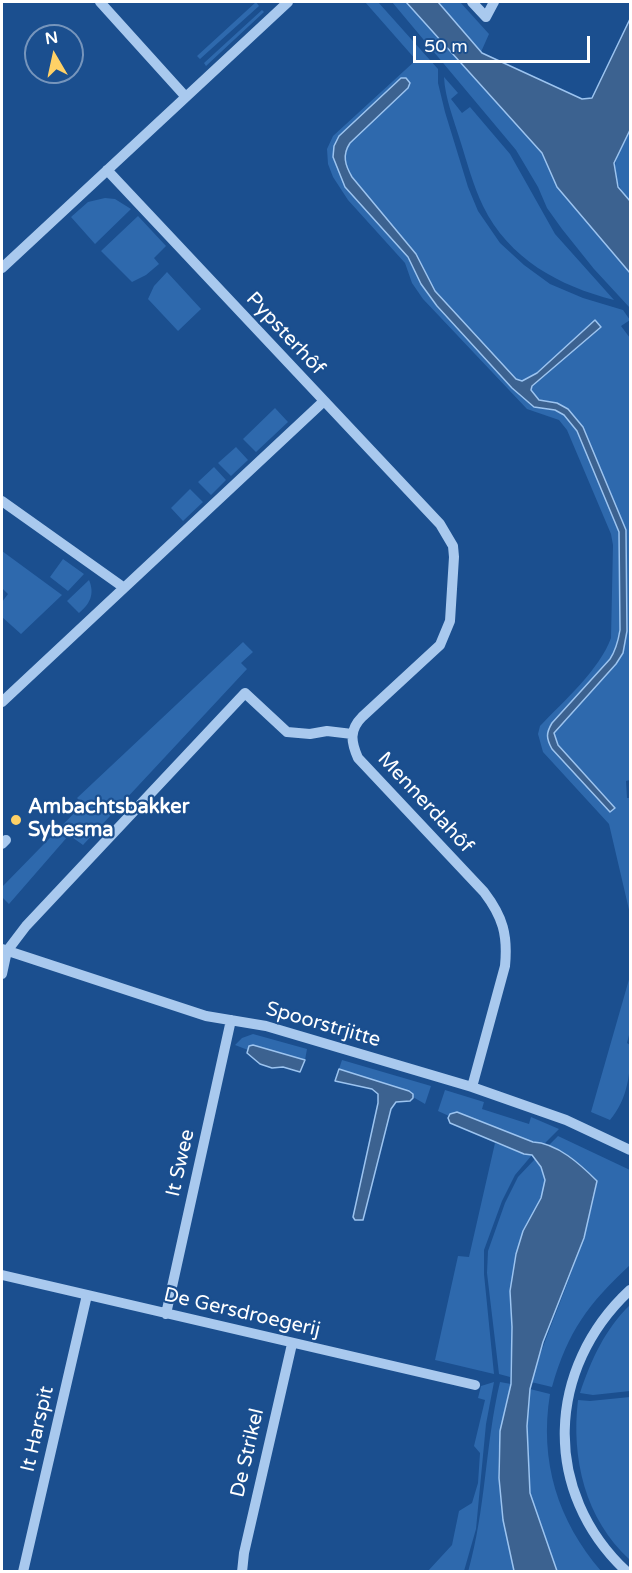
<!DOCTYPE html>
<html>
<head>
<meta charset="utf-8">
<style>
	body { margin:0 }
	#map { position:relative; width:632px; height:1573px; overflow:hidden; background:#1b4f8f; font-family:"Varela Round",sans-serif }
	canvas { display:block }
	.frame { position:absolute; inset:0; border:3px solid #fff; pointer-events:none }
	.north { position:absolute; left:24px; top:24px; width:60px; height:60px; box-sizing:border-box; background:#1b4f8f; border:2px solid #7695bc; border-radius:50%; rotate:351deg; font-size:16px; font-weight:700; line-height:24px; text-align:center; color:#fff }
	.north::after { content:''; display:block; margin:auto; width:21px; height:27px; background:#ffd166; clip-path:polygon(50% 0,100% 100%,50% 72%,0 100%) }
	.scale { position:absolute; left:413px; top:36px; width:177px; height:27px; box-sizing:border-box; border:3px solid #fff; border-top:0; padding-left:8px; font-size:18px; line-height:21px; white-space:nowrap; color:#fff; -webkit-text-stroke:4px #1b4f8f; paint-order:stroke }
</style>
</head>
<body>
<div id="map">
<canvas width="632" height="1573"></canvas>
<div class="frame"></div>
<div class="north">N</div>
<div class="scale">50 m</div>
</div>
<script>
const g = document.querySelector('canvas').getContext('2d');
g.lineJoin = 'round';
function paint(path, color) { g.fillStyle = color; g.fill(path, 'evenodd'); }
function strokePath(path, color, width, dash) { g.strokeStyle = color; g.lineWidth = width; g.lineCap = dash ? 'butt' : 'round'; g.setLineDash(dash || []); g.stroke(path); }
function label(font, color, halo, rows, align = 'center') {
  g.font = font + ' "Varela Round",sans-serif'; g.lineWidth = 4.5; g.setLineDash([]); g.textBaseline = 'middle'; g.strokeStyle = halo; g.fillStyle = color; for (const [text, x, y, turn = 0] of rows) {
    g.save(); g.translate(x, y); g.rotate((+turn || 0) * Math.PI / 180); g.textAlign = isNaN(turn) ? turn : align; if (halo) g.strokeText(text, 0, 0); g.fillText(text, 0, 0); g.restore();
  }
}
const green = new Path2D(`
	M256,2L259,6L200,59L197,56Z
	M365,2H378L438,69V83L445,112L468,187L478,211L500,243L524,265L550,284L583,298L623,310L630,320L621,326L630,338V780L626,781L627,798H630V914L609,824L543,752L538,734L540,726C563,702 600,669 611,638L613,545L611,534L567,430L559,420L527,409L423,299L412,283L405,263L348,200L333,177L328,164L327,149L333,136L416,60ZM408,88L350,143C342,155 345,165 352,177L416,254L435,291L516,379L523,381L537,373L595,320L601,326L532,386L531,390L539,400C559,403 571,410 583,427L626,530L627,631L616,664L554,733L558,745L615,807L547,740L552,723L610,659L616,650L620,630L619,532L577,431L564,415L555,410L534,407L512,388L437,307L421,284L408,257L345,187L339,136Z
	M392,2H406L542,153L557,187L630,273V308L594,269L562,229L547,208L538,187L516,150Z
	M438,2H460L489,34L481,52Z
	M262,10L264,12L206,66L204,63Z
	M444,77L458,93L451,99L462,113L470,107L510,154L555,234L614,300C559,286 509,259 483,206C473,185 467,162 460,140C454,120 445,98 444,77Z
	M630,130V201C605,172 615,160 630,130Z
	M105,198L115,199L131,209L95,244L71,217L88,202Z
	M138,216L166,246L154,258L159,264L146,275L132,282L101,251Z
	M167,272L201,309L178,331L148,299L154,286Z
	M275,408L288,422L256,452L243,439Z
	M236,447L248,460L231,476L218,463Z
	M214,467L226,480L211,495L198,482Z
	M190,489L203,502L183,521L171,508Z
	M2,551L62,595L21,634L2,617V602L8,594L2,588Z
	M63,559L84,574L68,591L50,577Z
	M89,580C95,594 90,604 79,613L67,601Z
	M243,642L253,652L241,663L247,669L83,845L69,835L9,904L2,897V887L83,804L77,798Z
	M630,976V1031L627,1043L630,1045C631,1072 628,1099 610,1120L591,1112Z
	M253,1034L307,1049L305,1060L253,1045L249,1046L248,1050L235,1045L242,1038Z
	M342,1060L431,1086L425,1104L413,1097V1094L339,1069Z
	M445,1090L484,1102L482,1109L529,1124L531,1117L559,1129L545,1143L533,1142L457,1112L449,1116L438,1111Z
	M558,1136L630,1170V1265C588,1304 568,1331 552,1387L531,1382C552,1315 586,1250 597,1181L582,1166L549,1145Z
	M495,1143L524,1154L532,1155L515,1175L502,1201L484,1250V1274L494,1374L435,1360L458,1256L469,1257Z
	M535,1159L541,1167L545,1180L542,1198L523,1231L510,1291L512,1327L510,1377L499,1374L487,1273L488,1251L505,1203L518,1177Z
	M630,1305V1391L593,1395L580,1393C591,1360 605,1329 630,1305Z
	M494,1382L486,1424L476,1529L464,1571H428L452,1545L459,1511L472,1503L478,1483L480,1453L474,1446L485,1400L478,1398L481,1386Z
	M500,1382L511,1384C507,1399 503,1414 501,1430C493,1476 505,1526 514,1571L468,1572C486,1509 485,1445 500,1382Z
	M530,1389L550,1394C539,1461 558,1521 601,1571H557L530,1493L527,1426Z
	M630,1397V1560C585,1519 571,1458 578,1400L590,1401Z`);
const water = new Path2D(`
	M406,2H438L482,53L582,99L592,98L630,19V130L614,163L618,187L630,201V273L557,187L542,153Z
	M401,78H406L410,83L408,88L350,143C342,155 345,165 352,177L416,254L435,291L516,379L522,381L537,373L595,320L601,327L532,386L531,390L539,400L557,403L568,409L583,427L626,530L627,631L623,653L616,664L554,733L558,745L615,808L610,812L552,749C546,738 546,733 552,723L610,659C616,650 618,642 620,630L619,532L577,431L564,415L555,410L534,407L512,388L437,306L421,284L408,257L345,187L333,157L334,146L339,136Z
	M253,1045L305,1060L300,1072L283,1067L272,1068L260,1064L247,1053L249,1046Z
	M339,1069L409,1091L413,1094V1098L410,1101L396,1102L391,1109L363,1220H355L353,1217L378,1103V1094L372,1089L335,1081Z
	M457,1112L533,1142C557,1143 580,1164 597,1181L584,1238L543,1342L530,1389L527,1426L530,1493L557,1571H514L503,1520L499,1478L500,1431L511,1384L512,1327L510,1291L516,1254L523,1231L541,1198L545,1180L541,1167L532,1155L524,1154L450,1123L448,1118L450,1114Z`);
const minor = new Path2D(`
	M100,2L185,96
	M472,2L486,17L494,2
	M107,170L440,524L453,546L454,557L450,621L440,645L362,717C349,730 351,742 358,758L484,892C503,917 508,935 505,966L472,1087
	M2,268L288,2
	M2,501L123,587
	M2,702L324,401
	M2,844L6,840
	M2,949L206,1016L266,1026L472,1087L566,1120L630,1150
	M2,974L7,951L26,926L245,693L287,732L310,734L327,731L352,734
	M2,1275L475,1385
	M166,1314L231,1020
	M23,1572L87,1295
	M242,1572L244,1553L292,1344
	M627,1572C541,1492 546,1368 630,1290`);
const markers = [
	[16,820,6,"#ffd166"]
];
const streetNames = [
	["Pypsterhôf",285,334,47],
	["Mennerdahôf",425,803,47],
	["Spoorstrjitte",323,1025,16],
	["It Swee",181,1163,-77],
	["De Gersdroegerij",242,1313,13],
	["It Harspit",38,1429,-77],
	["De Strikel",248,1453,-77]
];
const poiNames = [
	["Ambachtsbakker",28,808],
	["Sybesma",28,831]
];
paint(green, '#2e69ad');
paint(water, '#3c6290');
strokePath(water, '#9cc4f0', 1.5);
strokePath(minor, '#a9c9ee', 10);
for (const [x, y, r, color] of markers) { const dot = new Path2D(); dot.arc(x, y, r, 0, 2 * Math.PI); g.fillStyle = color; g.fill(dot); strokePath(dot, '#1b4f8f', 2); }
label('20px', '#fff', '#1b4f8f', streetNames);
label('bold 20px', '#fff', '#1b4f8f', poiNames, 'left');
</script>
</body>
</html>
